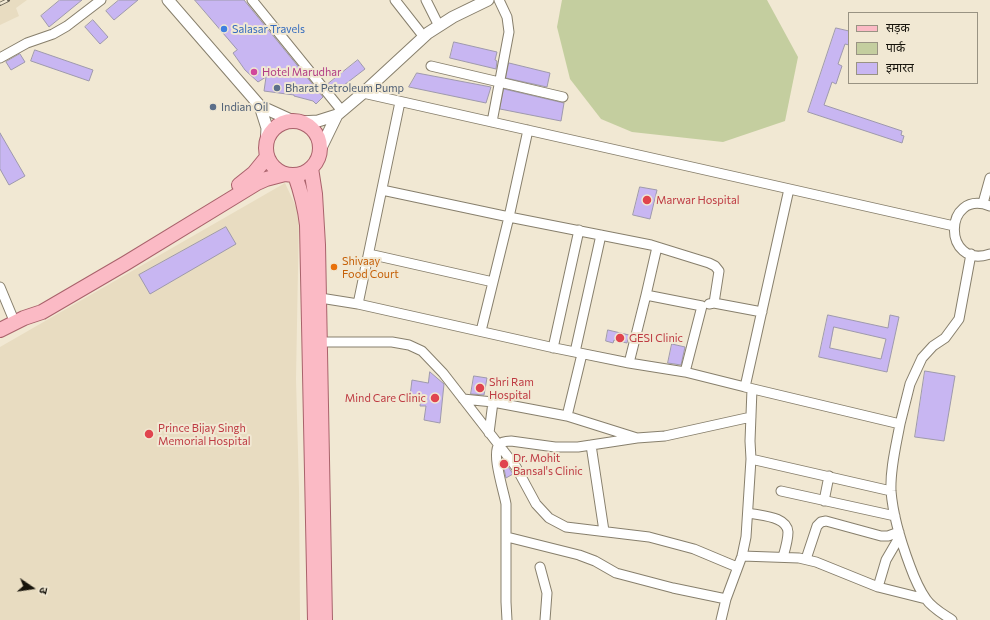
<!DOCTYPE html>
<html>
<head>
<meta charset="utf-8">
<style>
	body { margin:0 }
	#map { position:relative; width:990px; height:620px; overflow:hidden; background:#f1e8d3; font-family:Commissioner,"Noto Sans Devanagari",sans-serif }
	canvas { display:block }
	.legend { position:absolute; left:848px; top:12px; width:130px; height:72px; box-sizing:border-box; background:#f1e8d3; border:1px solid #999383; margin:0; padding:5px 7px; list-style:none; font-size:12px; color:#16130b }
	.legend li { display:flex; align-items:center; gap:8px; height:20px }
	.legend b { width:20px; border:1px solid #999383 }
	.north { position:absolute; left:12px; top:568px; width:40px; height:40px; -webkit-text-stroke:3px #f1e8d3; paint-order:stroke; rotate:103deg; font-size:11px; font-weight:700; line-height:16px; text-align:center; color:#16130b }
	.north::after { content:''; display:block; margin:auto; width:14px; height:18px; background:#16130b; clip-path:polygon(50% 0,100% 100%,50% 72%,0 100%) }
</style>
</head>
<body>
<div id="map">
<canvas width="990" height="620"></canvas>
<ul class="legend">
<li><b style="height:5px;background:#fbbac5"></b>सड़क</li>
<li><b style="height:11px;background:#c4ce9f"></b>पार्क</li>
<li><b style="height:11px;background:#c8b6f2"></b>इमारत</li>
</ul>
<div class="north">उ</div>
</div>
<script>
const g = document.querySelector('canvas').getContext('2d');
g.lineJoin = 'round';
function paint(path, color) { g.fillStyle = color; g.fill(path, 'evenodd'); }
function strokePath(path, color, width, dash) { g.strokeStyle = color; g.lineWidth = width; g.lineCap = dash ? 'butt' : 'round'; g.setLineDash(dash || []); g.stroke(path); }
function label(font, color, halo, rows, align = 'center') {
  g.font = font + ' Commissioner,sans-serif'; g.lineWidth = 4; g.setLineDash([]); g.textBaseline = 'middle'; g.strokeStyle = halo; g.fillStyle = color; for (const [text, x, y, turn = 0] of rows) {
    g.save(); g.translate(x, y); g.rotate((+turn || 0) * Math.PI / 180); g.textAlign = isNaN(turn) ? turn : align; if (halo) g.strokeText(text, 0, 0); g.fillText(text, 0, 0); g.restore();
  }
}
const built = new Path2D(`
	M0,0H27L16,8L19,16L0,25Z
	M285,183L299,213L296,379L299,489L300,620H0V347Z`);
const green = new Path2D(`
	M562,0H767L798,57L785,121L723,142L632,132L601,119L570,79L557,27Z`);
const building = new Path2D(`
	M60,0H82L49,27L41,16Z
	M119,0H138L114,20L106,11Z
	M195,0H244L323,97L316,104L313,101L294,96V95L264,91L266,77L258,82L245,70L233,53L237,50Z
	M93,20L108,37L100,44L85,27Z
	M836,28L849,31V45L845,44L838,64L842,66L836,84L832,82L824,105L902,131L901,135L904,136L902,143L808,112Z
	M454,42L497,52L495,60L497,61L496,69L450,58Z
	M35,50L93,70L89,81L31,61Z
	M20,54L25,62L11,70L6,62Z
	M358,60L365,69L335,92L328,84Z
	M509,63L550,73L547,87L506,78Z
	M417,73L491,87L486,103L409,87Z
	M504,89L564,103L561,121L500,109Z
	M0,133L25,176L9,185L0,169Z
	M640,187L657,190L650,219L633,215Z
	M226,227L236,244L150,294L139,275Z
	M828,315L888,328L890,315L899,317L887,372L819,357ZM834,327L886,339L881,359L830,348Z
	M608,330L629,335L627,343L614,340L613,343L606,341Z
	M672,344L685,347L681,365L668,363Z
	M925,371L955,376L944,441L915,437Z
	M430,372L444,384L440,423L424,420L426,406H420L421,398L410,396L412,380L428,383Z
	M474,376L487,378L484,395L471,394Z
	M505,462L513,474L506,478L503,464Z`);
const minor = new Path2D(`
	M252,0L342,111
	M395,0L424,37
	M426,0L439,26
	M0,58L27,43L53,34L67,26L101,0
	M431,66L563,97
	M363,93L954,226
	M492,122L509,32L507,17L499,0
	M789,189L745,387L900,424L910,384L922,358L933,346L945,338L959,319L971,254
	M382,190L509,217L651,245L709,263L715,266L719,271L714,303
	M983,203L990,178
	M990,206C943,188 942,270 990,254
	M369,254L493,282
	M0,287L15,323
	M646,295L702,306L685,372
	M314,297L358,304L550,347L629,363L685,372L745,387
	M358,304L400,102
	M709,304L714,303L762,312
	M481,331L509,217L528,130
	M315,342H392L409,345L422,351L443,373L516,467L536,504L549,518L566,527L649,537L694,549L737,567
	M553,348L579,230
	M575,352L601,235
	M629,363L646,295L657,247
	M752,389L750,441L751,459L891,491
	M463,399L493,402L567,416L637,438L665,436L751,417
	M567,416L582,354
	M900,424C896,446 890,469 891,491C893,517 901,542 910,566C914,577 919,589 926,599C932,608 943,614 952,620
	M489,433L493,402
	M591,445L604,531
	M781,491L895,516
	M824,501L829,476
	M749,513C761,516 787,516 788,532C788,540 785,550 783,557
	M507,537L579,555L595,561L616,573L673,588L726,599
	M742,556L799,558L816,562L878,587L926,599
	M806,559L817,526L821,522L826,521L881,536H888L899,532
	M540,567L547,593L545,620
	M878,587L886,560L900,536
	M507,620L506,602V504C504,492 491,453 499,445C501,442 507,441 511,441L555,447H578L637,438
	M721,620L726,599L742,556L746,537L751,459`);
const tertiary = new Path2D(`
	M168,0L260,106L293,121
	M260,106L267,128L266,146
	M300,122L318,121L337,115L363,93L428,33L453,17L488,0
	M320,150L337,115`);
const primary = new Path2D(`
	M266 148a27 27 0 1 1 54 0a27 27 0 1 1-54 0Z
	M311,168L315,194L318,245L325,620
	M295,175C301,192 305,207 307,225L315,620
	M239,185L254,173L267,157
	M0,330L24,318L42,312L126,263L257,183L266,179L285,174`);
const rail = new Path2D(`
	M0,4L8,0`);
const markers = [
	[224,29,4,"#3f7fe0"],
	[254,72,4,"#d1479c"],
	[277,88,4,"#5c6f8a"],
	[213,107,4,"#5c6f8a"],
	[647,200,5,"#e0444e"],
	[334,267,4,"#e8710a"],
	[620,338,5,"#e0444e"],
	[480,388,5,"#e0444e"],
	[435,398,5,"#e0444e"],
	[149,434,5,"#e0444e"],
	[504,464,5,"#e0444e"]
];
const shopNames = [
	["Salasar Travels",232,29]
];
const hotelNames = [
	["Hotel Marudhar",262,72]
];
const serviceNames = [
	["Bharat Petroleum Pump",285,88],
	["Indian Oil",221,107]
];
const healthNames = [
	["Marwar Hospital",656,200],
	["GESI Clinic",629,338],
	["Shri Ram",489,382],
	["Hospital",489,395],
	["Mind Care Clinic",426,398,"right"],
	["Prince Bijay Singh",158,428],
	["Memorial Hospital",158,441],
	["Dr. Mohit",513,458],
	["Bansal's Clinic",513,471]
];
const foodNames = [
	["Shivaay",342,261],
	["Food Court",342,274]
];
paint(built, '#e8dcc1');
paint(green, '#c4ce9f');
paint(building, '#c8b6f2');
strokePath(building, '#9e99ac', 1);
strokePath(minor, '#877f6c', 11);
strokePath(tertiary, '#877f6c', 13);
strokePath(primary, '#a9626b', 16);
strokePath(minor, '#fff', 9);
strokePath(tertiary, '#fff', 11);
strokePath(primary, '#fbbac5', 14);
strokePath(rail, '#625d50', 4);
strokePath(rail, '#f1e8d3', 2.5, [8]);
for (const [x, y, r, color] of markers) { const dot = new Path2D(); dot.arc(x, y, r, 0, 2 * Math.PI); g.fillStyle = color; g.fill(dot); strokePath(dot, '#f1e8d3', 1.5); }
label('11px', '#366cbe', '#f1e8d3', shopNames, 'left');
label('11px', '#b23c85', '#f1e8d3', hotelNames, 'left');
label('11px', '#4e5e75', '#f1e8d3', serviceNames, 'left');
label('11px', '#be3a42', '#f1e8d3', healthNames, 'left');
label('11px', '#c56008', '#f1e8d3', foodNames, 'left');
</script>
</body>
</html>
